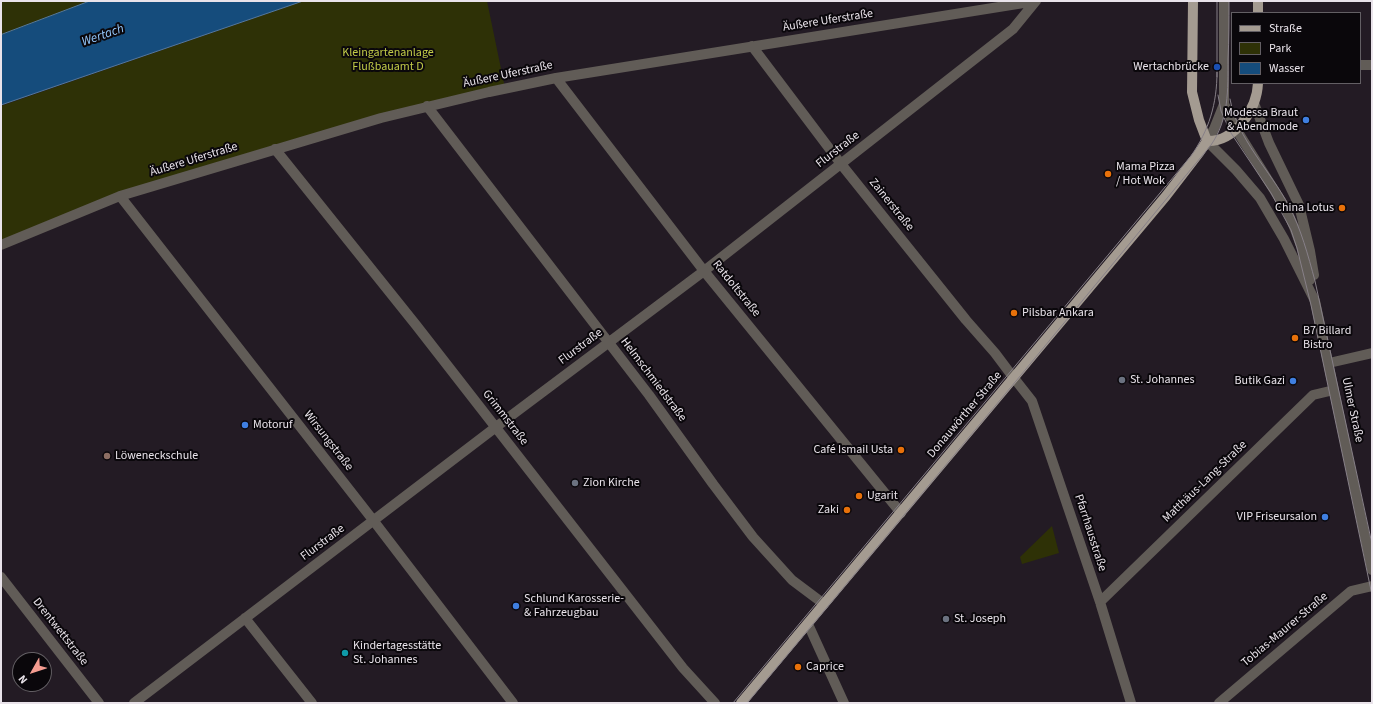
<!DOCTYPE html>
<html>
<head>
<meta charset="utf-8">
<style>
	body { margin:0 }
	#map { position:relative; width:1373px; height:704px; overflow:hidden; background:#231b24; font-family:"Source Sans 3",sans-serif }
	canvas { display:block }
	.frame { position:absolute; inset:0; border:2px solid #e9e3ea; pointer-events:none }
	.legend { position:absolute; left:1231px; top:12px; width:130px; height:72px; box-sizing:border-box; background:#0a070b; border:1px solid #635f64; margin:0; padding:5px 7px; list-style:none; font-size:12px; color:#e9e3ea }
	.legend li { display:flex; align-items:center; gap:8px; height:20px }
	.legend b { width:20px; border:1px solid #635f64 }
	.north { position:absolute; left:12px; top:652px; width:40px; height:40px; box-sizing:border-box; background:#0a070b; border:1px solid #635f64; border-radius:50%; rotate:231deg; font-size:11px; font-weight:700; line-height:16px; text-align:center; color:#e9e3ea }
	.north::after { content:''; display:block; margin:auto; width:14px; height:18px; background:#f59c91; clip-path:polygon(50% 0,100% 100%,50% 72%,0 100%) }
</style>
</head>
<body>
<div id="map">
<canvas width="1373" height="704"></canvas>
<div class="frame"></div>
<ul class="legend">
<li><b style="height:5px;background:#a49b91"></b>Straße</li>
<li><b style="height:11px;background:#2e3106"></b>Park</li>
<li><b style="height:11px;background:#154c7c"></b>Wasser</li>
</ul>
<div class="north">N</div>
</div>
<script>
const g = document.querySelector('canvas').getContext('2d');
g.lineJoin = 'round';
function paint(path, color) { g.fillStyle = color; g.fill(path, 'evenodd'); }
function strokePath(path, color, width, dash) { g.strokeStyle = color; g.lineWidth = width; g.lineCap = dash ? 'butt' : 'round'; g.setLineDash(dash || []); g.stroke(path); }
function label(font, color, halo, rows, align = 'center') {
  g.font = font + ' "Source Sans 3",sans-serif'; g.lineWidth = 4; g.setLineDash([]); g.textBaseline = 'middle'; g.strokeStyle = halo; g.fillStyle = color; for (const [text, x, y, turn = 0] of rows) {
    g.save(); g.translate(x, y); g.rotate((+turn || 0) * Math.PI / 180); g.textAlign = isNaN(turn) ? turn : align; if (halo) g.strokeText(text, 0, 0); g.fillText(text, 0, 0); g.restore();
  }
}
const green = new Path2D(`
	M1,1H91L1,39Z
	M303,1H487L505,88L120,196L1,245V106Z
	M1052,526L1059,553L1022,564L1020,557Z`);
const water = new Path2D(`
	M90,1H303L1,105V35Z`);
const minor = new Path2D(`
	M1224,1V104L1214,129L1207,141L1236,170L1260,198L1284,239L1315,301L1372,570
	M752,46L841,164L966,320L995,353L1010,373L1032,401L1100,602L1131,703
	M1360,65H1372
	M556,78L704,271L901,513
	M1254,103L1269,143L1299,205L1310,251L1314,275
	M1224,104L1236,129L1286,209L1294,227L1301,246L1310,280
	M427,106L649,395L713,484L753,537L792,580L824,604
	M275,149L416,325L683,668L715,703
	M120,196L373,520L513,703
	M1,245L120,196L381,118L489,92L556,78L1036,1
	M1329,363L1372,353
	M1,577L99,703
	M1100,602L1313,395L1334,390
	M245,618L312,703
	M808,624L844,703
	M134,703L496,427L704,271L1013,29L1035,2
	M1219,703L1351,591L1372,586`);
const major = new Path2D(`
	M1193,1L1192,92L1199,120L1207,141
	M1258,13V1
	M1207,141C1235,142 1257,109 1258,83
	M741,703L1166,196L1199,153L1207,141`);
const tram = new Path2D(`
	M1217,1V77
	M1218,95L1221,111L1231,133L1271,193L1291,230L1297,248L1311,305L1372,595
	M1230,99C1237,139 1270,170 1289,206C1301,229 1308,255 1315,281L1372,544
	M733,703L1191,156C1209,130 1217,104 1217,72
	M747,703L1016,381L1211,145C1229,119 1228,90 1228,59C1229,40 1229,20 1229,1`);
const markers = [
	[1217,67,4,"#1a4fb4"],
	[1306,120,4,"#3f7fe0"],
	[1108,174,4,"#e8710a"],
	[1342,208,4,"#e8710a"],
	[1014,313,4,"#e8710a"],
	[1295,338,4,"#e8710a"],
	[1122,380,4,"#6b7280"],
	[1293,381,4,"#3f7fe0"],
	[245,425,4,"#3f7fe0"],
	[901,450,4,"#e8710a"],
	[107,456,4,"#8d6e63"],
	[575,483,4,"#6b7280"],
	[859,496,4,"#e8710a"],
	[847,510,4,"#e8710a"],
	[1325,517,4,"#3f7fe0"],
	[516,606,4,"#3f7fe0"],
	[946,619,4,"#6b7280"],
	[345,653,4,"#0f9aa8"],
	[798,667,4,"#e8710a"]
];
const streetNames = [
	["Äußere Uferstraße",828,21,-9],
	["Äußere Uferstraße",508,75,-12],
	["Flurstraße",838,150,-38],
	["Äußere Uferstraße",194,160,-17],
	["Zainerstraße",891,205,51],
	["Ratdoltstraße",736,289,51],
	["Flurstraße",581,347,-37],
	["Helmschmiedstraße",653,380,53],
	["Ulmer Straße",1352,410,78],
	["Donauwörther Straße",965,415,-50],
	["Grimmstraße",505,418,52],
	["Wirsungstraße",328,441,52],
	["Matthäus-Lang-Straße",1205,482,-44],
	["Pfarrhausstraße",1090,533,72],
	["Flurstraße",323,543,-37],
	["Tobias-Maurer-Straße",1285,630,-40],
	["Drentwettstraße",60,632,52]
];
const parkNames = [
	["Kleingartenanlage",388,53],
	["Flußbauamt D",388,67]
];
const poiNames = [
	["Wertachbrücke",1209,67,"right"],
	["Modessa Braut",1298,113,"right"],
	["& Abendmode",1298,127,"right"],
	["Mama Pizza",1116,167],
	["/ Hot Wok",1116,181],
	["China Lotus",1334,208,"right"],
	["Pilsbar Ankara",1022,313],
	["B7 Billard",1303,331],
	["Bistro",1303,345],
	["St. Johannes",1130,380],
	["Butik Gazi",1285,381,"right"],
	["Motoruf",253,425],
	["Café Ismail Usta",893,450,"right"],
	["Löweneckschule",115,456],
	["Zion Kirche",583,483],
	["Ugarit",867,496],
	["Zaki",839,510,"right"],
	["VIP Friseursalon",1317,517,"right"],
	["Schlund Karosserie-",524,599],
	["& Fahrzeugbau",524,613],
	["St. Joseph",954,619],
	["Kindertagesstätte",353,646],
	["St. Johannes",353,660],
	["Caprice",806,667]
];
const waterNames = [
	["Wertach",103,36,-19]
];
paint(green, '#2e3106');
paint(water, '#154c7c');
strokePath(water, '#55799d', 1);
strokePath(minor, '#615c57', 10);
strokePath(major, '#a49b91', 10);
strokePath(tram, '#878088', 1);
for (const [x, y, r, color] of markers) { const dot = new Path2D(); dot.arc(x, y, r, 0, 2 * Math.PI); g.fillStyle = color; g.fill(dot); strokePath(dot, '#0a070b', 1.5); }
label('12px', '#e9e3ea', '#0a070b', streetNames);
label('12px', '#c2cb48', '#0a070b', parkNames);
label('12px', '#e9e3ea', '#0a070b', poiNames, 'left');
label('italic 13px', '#95c9fd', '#0a070b', waterNames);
</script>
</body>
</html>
